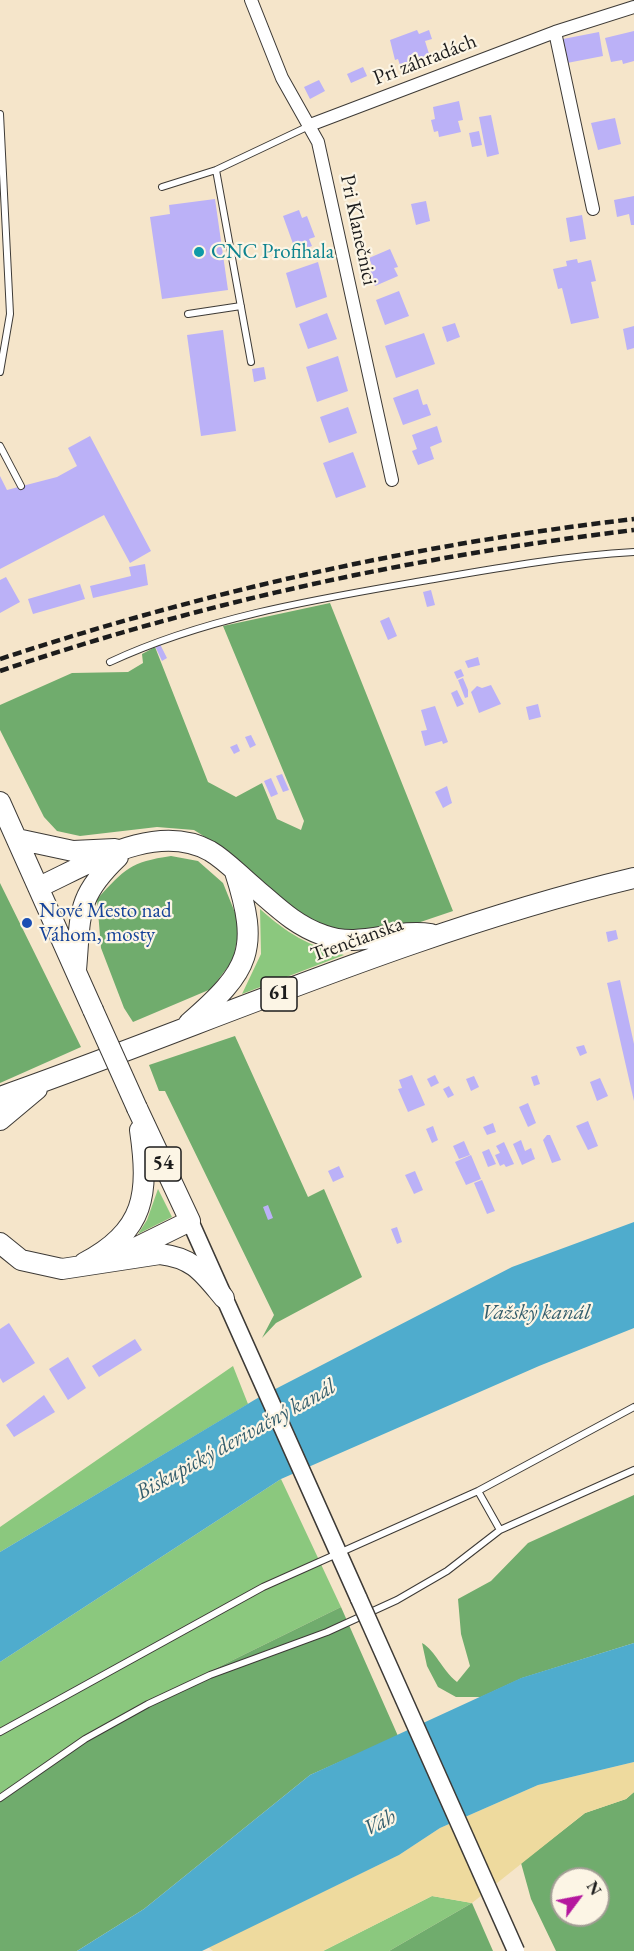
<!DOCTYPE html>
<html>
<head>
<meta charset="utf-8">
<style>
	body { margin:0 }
	#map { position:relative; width:634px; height:1951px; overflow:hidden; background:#f5e5ca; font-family:"EB Garamond",serif }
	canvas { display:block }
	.north { position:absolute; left:550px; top:1867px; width:60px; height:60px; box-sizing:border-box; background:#fcf5e5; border:2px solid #a29e95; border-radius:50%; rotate:58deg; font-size:16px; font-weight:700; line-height:24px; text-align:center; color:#1c1c1c }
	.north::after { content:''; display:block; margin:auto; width:21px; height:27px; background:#b5179e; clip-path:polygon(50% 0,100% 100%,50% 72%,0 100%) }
</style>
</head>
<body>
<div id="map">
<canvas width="634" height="1951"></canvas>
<div class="north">N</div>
</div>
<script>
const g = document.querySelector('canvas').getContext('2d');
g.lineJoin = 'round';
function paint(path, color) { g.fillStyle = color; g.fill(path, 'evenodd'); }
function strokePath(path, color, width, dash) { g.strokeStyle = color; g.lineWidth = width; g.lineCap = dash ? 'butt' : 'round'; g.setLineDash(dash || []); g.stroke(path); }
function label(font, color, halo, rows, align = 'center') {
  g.font = font + ' "EB Garamond",serif'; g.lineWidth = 4.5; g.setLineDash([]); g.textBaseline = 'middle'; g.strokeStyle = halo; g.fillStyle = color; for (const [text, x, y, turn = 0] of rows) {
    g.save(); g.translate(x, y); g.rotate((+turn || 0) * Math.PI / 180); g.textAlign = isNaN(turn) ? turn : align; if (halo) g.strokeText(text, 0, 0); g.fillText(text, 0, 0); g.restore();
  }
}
const green = new Path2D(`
	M260,909C288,934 307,945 344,955L242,994L261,954Z
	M158,1189L172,1217L138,1234L147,1220Z
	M233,1366L248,1404L0,1552V1527Z
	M281,1479L341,1607L141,1705L0,1800V1662Z
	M432,1896L472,1903L389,1951H323Z`);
const forest = new Path2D(`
	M330,603L453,911L388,933L316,929L224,849L194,830L157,827L80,836L57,831L44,817L0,730V705L72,673L128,672L143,663L142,654L155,647L208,782L236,797L262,783L277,819L301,830L304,821L223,626Z
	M171,856L198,861L223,883L240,925L233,960L211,989L133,1022L124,1008L101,948L97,899C125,869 130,862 171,856Z
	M0,883L81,1047L0,1083Z
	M235,1036L308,1197L324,1189L362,1277L276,1323L262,1338L274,1315L165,1091H159L149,1065Z
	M634,1495V1643L522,1678L481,1697H456L438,1687L427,1666L422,1643C436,1651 441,1669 457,1682L470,1666L461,1634L458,1599L491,1581L528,1543Z
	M341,1607L398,1736L310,1775L144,1909L77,1951H0V1800L51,1761L141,1705Z
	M634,1792V1951H556L531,1899L521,1863L585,1813L626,1799ZM562,1879H598V1915H562Z
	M472,1903L493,1951H389Z`);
const sand = new Path2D(`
	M634,1762V1792L626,1799L585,1813L472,1903L432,1896L323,1951H213L208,1947L399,1855L440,1828L538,1785Z`);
const water = new Path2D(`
	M634,1222V1328L539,1366L281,1479L0,1662V1552L256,1399L512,1267Z
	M634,1643V1762L538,1785L440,1828L399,1855L202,1951H77L144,1909L310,1775L521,1678Z`);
const building = new Path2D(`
	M417,30L419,34L429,30L432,39L425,41L430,57L401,68L398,59L395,60L390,40Z
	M634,31V61L623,64L622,60L611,62L605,38Z
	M599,32L603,56L567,63L563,39Z
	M363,67L367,76L351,83L347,74Z
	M319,80L325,91L310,99L304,87Z
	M459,101L463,120L458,121L461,132L439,137L438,131L434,132L431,120L435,119L433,107Z
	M491,115L499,154L487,157L479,117Z
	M615,118L621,144L598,150L591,123Z
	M479,131L482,145L472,147L469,133Z
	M634,196V225H631L629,214L617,217L614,200Z
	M215,199L228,290L162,299L150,217L170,214L169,205Z
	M426,201L430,221L416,225L411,204Z
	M299,210L302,218L307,216L315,237L309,239L312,246L296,252L283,216Z
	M582,215L586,239L570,242L566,218Z
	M390,249L398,267L394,268L398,276L375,286L369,270L373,268L369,258Z
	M577,259L578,263L591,260L596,281L591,282L599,318L571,324L562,288L558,289L553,269L567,266L566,261Z
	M318,262L327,297L296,308L286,273Z
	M399,291L409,316L385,325L376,300Z
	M327,313L337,339L308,349L299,324Z
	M455,323L460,337L447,342L442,327Z
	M634,326V348L627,350L623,329Z
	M223,330L236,431L201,436L187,335Z
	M424,333L435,364L396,378L385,346Z
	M338,356L348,391L317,402L306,367Z
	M264,367L266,379L254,382L252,369Z
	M418,389L423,405L427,404L431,415L403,425L393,398Z
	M348,407L357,433L329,443L320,417Z
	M437,426L442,442L430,447L434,459L418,465L412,451L417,449L412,435Z
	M90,436L151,551L130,563L104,515L0,569V476L7,490L57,477L77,466L68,448Z
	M353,452L366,487L336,498L323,463Z
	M145,564L148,585L93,598L90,586L131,576L129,567Z
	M6,577L20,602L0,613V580Z
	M80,584L85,599L33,614L28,599Z
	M431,590L435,605L427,607L423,592Z
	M389,617L397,636L388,640L380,621Z
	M160,644L167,658L162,661L155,646Z
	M478,657L480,665L468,668L465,661Z
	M461,669L464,676L457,679L454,672Z
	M463,678L468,690V697L465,698L458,680Z
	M491,685L501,704L479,713L471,692L477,686L482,688Z
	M457,690L464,704L457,707L451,693Z
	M538,704L541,717L529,720L526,707Z
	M435,706L448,742L443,744L442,741L425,746L421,731L427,730L421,710Z
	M251,735L256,745L250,748L245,737Z
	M237,744L240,751L234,754L230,747Z
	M282,774L289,790L283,792L276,776Z
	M271,778L278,794L271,797L264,781Z
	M447,786L452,803L443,808L435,792Z
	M616,930L618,939L608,942L606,932Z
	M620,980L634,1044V1101L607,983Z
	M584,1045L587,1053L580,1056L576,1047Z
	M412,1075L425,1105L408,1112L398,1089L402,1088L399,1080Z
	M435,1075L439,1083L431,1087L427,1079Z
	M537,1075L540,1084L534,1086L531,1077Z
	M474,1076L479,1087L471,1091L466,1079Z
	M600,1078L608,1096L597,1101L590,1082Z
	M449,1086L454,1095L448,1098L443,1089Z
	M528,1103L536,1123L528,1127L519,1107Z
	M588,1121L598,1146L588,1150L576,1126Z
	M493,1123L496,1132L487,1135L483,1127Z
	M433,1126L438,1140L432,1143L426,1129Z
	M547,1135H550L561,1160L552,1163L543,1140Z
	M521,1140L525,1151L531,1148L535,1159L522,1165L513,1144Z
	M464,1141L470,1155L459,1159L453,1146Z
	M504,1142L514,1164L506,1167L504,1164L500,1166L495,1155L500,1153L496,1146Z
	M489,1149L496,1164L488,1167L482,1152Z
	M471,1155L481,1179L466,1185L455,1162Z
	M339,1166L344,1177L333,1182L328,1171Z
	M415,1171L423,1190L414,1194L405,1175Z
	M482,1180L495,1211L487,1214L474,1183Z
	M268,1205L273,1218L268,1220L263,1207Z
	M397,1227L402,1242L397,1244L391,1229Z
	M9,1323L35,1363L3,1383L0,1378V1329Z
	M135,1339L142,1350L99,1377L92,1366Z
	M68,1357L86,1388L68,1400L49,1369Z
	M44,1395L55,1412L14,1437L6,1425Z`);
const lane = new Path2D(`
	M0,114L10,314L0,372
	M216,170L251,362
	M162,187L216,170L309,126
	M188,314L241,306
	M0,446L21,486
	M110,662C206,617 318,599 422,581C492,569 563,556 634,552
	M478,1491L500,1530
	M0,1732L263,1587L478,1491L634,1407
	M0,1798L85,1739L148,1704L210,1675L327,1632L397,1600L447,1571L500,1530L634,1470`);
const street = new Path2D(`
	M251,0L282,78L318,142L392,480
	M555,32L593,209
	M310,125L555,32L634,7`);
const secondary = new Path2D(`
	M190,1221L359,1599`);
const primary = new Path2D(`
	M0,802L93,1010
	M17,839L73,851L115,849
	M39,887C89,864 156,821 210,851C227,861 241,877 256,889C277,907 296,926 323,935C360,949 394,928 431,934
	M76,970C81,915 75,898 118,857
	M189,1023C250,970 260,950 235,872
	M0,1097C210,1023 416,930 634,878
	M0,1120L37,1089
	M0,1243L21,1260L62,1269L160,1254C194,1258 203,1273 224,1298
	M123,1254L190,1221L137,1108
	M84,1263C146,1231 149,1193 140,1130`);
const rail = new Path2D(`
	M0,659C207,591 417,544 634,519
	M0,671C206,601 418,556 634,530`);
const secondaryBridge = new Path2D(`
	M359,1599L516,1951`);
const primaryBridge = new Path2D(`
	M93,1010L137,1108`);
const markers = [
	[199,252,6,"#0f9aa8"],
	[27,923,6,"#1a4fb4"]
];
const shields = [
	[279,994,36],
	[163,1164,36]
];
const shieldNames = [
	["61",279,994],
	["54",163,1164]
];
const streetNames = [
	["Pri záhradách",425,60,-21],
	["Pri Klanečnici",358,230,78],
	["Trenčianska",357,940,-20]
];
const cultureNames = [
	["CNC Profihala",211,252]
];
const transitNames = [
	["Nové Mesto nad",39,911],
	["Váhom, mosty",39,935]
];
const waterNames = [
	["Važský kanál",536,1313],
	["Biskupický derivačný kanál",236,1440,-29],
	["Váh",380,1823,-27]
];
paint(green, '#8bc87e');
paint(forest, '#70ac6d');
paint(sand, '#eeda9e');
paint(water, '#4faccd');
paint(building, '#bbb1f7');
strokePath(lane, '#3d3a36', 8);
strokePath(street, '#3d3a36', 14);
strokePath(secondary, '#3d3a36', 19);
strokePath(primary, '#3d3a36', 22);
strokePath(lane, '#fff', 6);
strokePath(street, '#fff', 12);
strokePath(secondary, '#fff', 16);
strokePath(primary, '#fff', 20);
strokePath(rail, '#1c1c1c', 4.5, [9, 4.5]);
strokePath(secondaryBridge, '#3d3a36', 19, []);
strokePath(primaryBridge, '#3d3a36', 22, []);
strokePath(secondaryBridge, '#fff', 16);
strokePath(primaryBridge, '#fff', 20);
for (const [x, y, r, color] of markers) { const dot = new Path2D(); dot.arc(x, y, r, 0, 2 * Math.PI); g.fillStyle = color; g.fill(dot); strokePath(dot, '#fcf5e5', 2); }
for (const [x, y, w] of shields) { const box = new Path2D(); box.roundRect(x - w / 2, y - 17, w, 34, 4.5); g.fillStyle = '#fcf5e5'; g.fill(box); strokePath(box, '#1c1c1c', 1.5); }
label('bold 20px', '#1c1c1c', null, shieldNames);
label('21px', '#1c1c1c', '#fcf5e5', streetNames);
label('21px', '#0d838f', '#fcf5e5', cultureNames, 'left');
label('21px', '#164399', '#fcf5e5', transitNames, 'left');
label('italic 22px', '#335d6c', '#fcf5e5', waterNames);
</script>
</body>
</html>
